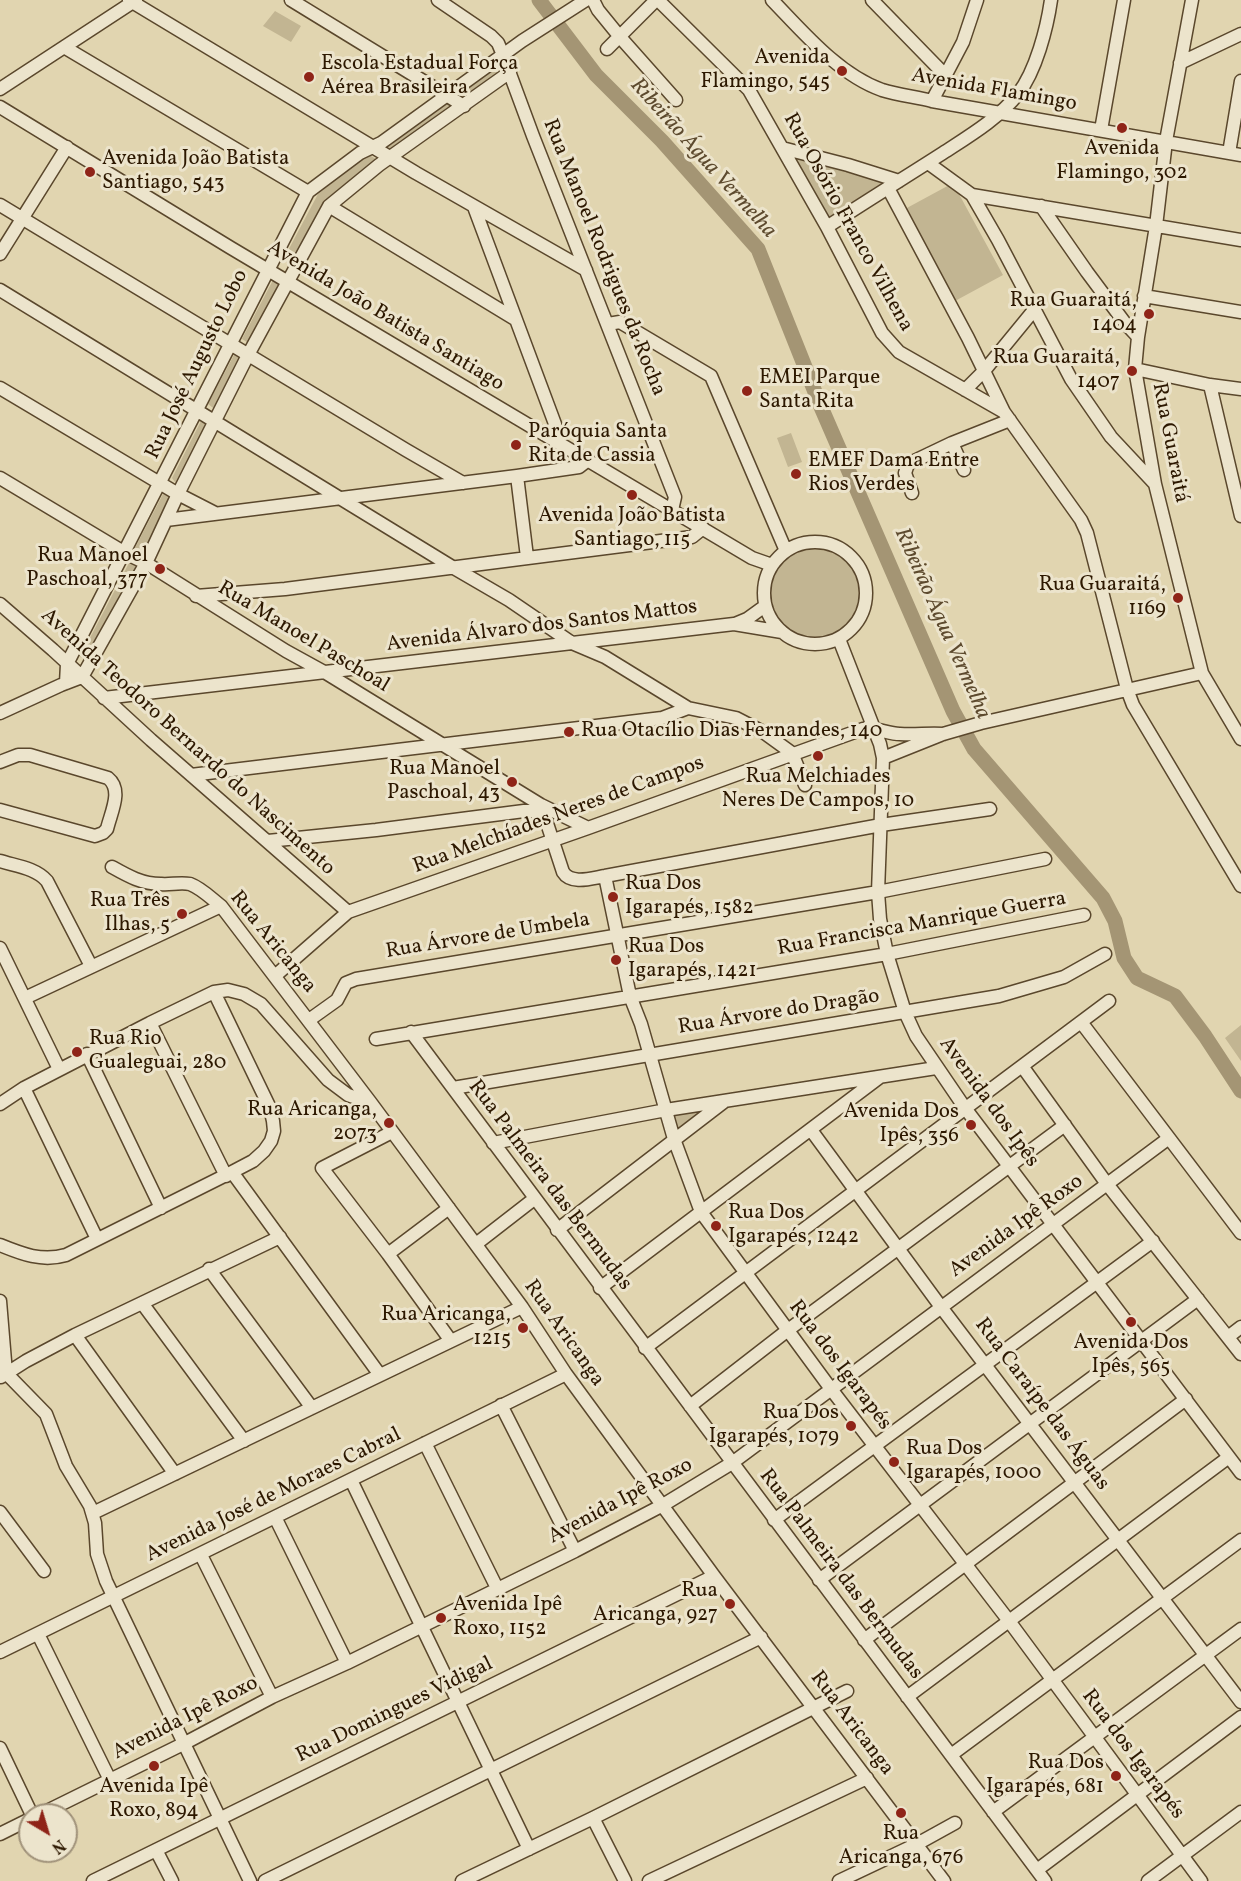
<!DOCTYPE html>
<html>
<head>
<meta charset="utf-8">
<style>
	body { margin:0 }
	#map { position:relative; width:1241px; height:1881px; overflow:hidden; background:#e1d5b0; font-family:Vollkorn,serif }
	canvas { display:block }
	.north { position:absolute; left:18px; top:1803px; width:60px; height:60px; box-sizing:border-box; background:#ece4cc; border:2px solid #a0927a; border-radius:50%; rotate:142deg; font-size:16px; font-weight:700; line-height:24px; text-align:center; color:#2d1800 }
	.north::after { content:''; display:block; margin:auto; width:21px; height:27px; background:#8f2418; clip-path:polygon(50% 0,100% 100%,50% 72%,0 100%) }
</style>
</head>
<body>
<div id="map">
<canvas width="1241" height="1881"></canvas>
<div class="north">N</div>
</div>
<script>
const g = document.querySelector('canvas').getContext('2d');
g.lineJoin = 'round';
function paint(path, color) { g.fillStyle = color; g.fill(path, 'evenodd'); }
function strokePath(path, color, width, dash) { g.strokeStyle = color; g.lineWidth = width; g.lineCap = dash ? 'butt' : 'round'; g.setLineDash(dash || []); g.stroke(path); }
function label(font, color, halo, rows, align = 'center') {
  g.font = font + ' Vollkorn,serif'; g.lineWidth = 6; g.setLineDash([]); g.textBaseline = 'middle'; g.strokeStyle = halo; g.fillStyle = color; for (const [text, x, y, turn = 0] of rows) {
    g.save(); g.translate(x, y); g.rotate((+turn || 0) * Math.PI / 180); g.textAlign = isNaN(turn) ? turn : align; if (halo) g.strokeText(text, 0, 0); g.fillText(text, 0, 0); g.restore();
  }
}
const green = new Path2D(`
	M275,11L301,26L291,42L263,26Z
	M499,62L502,69L501,74L466,96L462,93L463,87Z
	M449,100L455,107L395,151L388,147Z
	M368,154L379,161L327,199L292,266L283,260L318,194Z
	M800,158L877,179L883,183L829,217L797,161Z
	M953,183L1003,275L955,301L905,209Z
	M273,280L281,286L250,344L242,339Z
	M235,353L244,360L217,411L208,404Z
	M202,419L211,427L177,485L172,478Z
	M791,433L802,462L788,467L777,438Z
	M164,492L174,500L144,553L135,548Z
	M771 593a44 44 0 1 1 88 0a44 44 0 1 1-88 0Z
	M130,561L138,565L89,660L80,657Z
	M1241,1025V1061L1225,1038Z
	M732,1099L679,1139L669,1109Z`);
const river = new Path2D(`
	M539,0L596,75L662,141L758,249L821,407L953,711L974,749L1103,898L1115,921L1124,958L1137,978L1175,996L1205,1036L1241,1091`);
const minor = new Path2D(`
	M129,0L416,173L586,270
	M291,0L464,106
	M438,0L491,36L498,43L503,55L533,136L675,497L672,510
	M593,0L598,10L620,37L676,100
	M658,0L749,90L827,227L882,333L899,352L1004,412L1081,520L1087,533L1127,689L1133,705L1241,886
	M772,0C803,32 839,75 882,90C898,95 916,97 932,101L1241,155
	M872,0L946,76
	M1192,0L1166,141L1156,226L1138,337L1135,369L1155,484L1202,673L1241,739
	M64,47L308,192
	M607,49L656,0
	M1180,63L1241,34
	M0,89L136,0
	M932,101L963,42L977,0
	M0,107L231,248L752,558L772,565
	M1101,130L1124,0
	M782,148L848,165L899,181
	M1229,153L1241,81
	M928,163L972,195L998,240L1071,379L1111,437L1154,483
	M888,188L968,338L1004,412
	M972,195L1241,240
	M0,205L406,450L463,483
	M329,206L515,319
	M1041,206L1087,272L1125,323L1138,337
	M474,207L555,424L550,438
	M827,227C865,202 904,178 943,153C969,136 998,119 1018,94C1036,71 1047,28 1051,0
	M0,254L67,147
	M0,290L454,568L509,600L572,643L605,657L688,708L736,718L763,732L792,753L805,785
	M1144,296L1241,312
	M608,324L620,322L711,376L786,551
	M1135,369L1210,385L1241,389
	M1210,385L1241,516
	M0,388L178,494L215,513
	M965,390L984,371L1034,310
	M952,443L964,470
	M517,476L527,557
	M0,478L125,553L146,563L286,651L326,673L541,805L588,828
	M912,493L905,473L908,464L952,443L1010,420
	M166,520L517,476L579,467L588,460
	M764 593a51 51 0 1 1 102 0a51 51 0 1 1-102 0Z
	M196,596L285,589L692,537L703,528
	M0,604L53,650L151,740L348,912
	M735,624L747,619L765,606
	M839,639L880,744L883,758L878,892L880,919L887,954L905,1012L916,1036L965,1108L1241,1473
	M66,683L67,664L308,192L360,153L381,143L522,41L586,0
	M104,698L734,624L782,632
	M0,713L61,685L82,677L146,563L178,494L248,355L329,206L379,165L510,72
	M883,758L943,734L981,723L1202,673
	M0,762L18,755H30L108,778C123,790 111,812 107,829L103,833L95,836L0,810
	M191,775L662,718L688,708
	M541,805L563,872C571,885 592,878 605,876L881,825L990,809
	M268,841L376,830L524,811H543
	M0,861C16,866 36,868 47,881L91,966
	M112,867C128,876 142,884 161,884C170,885 180,882 190,884C201,888 211,898 221,906L371,1103L522,1307L566,1374L714,1576L944,1881
	M605,876L630,996L641,1024L674,1139L701,1212L831,1389L1009,1621L1201,1881
	M0,948L59,1069
	M276,975L348,912L588,828L863,729C877,727 887,734 900,734C915,735 929,733 943,734
	M25,998L221,906
	M309,1020L337,1000L346,983L356,979L878,892L1045,859
	M1081,1022L1241,1233
	M150,1023L226,1176
	M411,1032L1045,1881
	M376,1039L887,954L1084,915
	M87,1054L161,1208
	M1022,1066L1107,1184L1241,1354
	M24,1088L97,1239
	M453,1088L999,996L1064,977L1105,954
	M0,1104L24,1088L150,1023L214,992L228,990L244,994L261,1004L328,1080L348,1095L371,1103
	M811,1130L941,1307L1241,1702
	M392,1132L322,1168L388,1254L451,1341
	M493,1143L666,1110L936,1068
	M232,1172L380,1375
	M557,1230L725,1101
	M476,1244L534,1199
	M0,1245C22,1254 42,1262 66,1255L232,1172L253,1161L264,1151L271,1141L274,1131L273,1121L270,1108L214,992
	M388,1254L449,1208
	M209,1269L312,1408
	M600,1288L880,1077
	M0,1301L6,1373
	M142,1303L244,1441
	M75,1335L175,1474
	M1228,1337L1241,1327
	M645,1348L1109,1001
	M6,1373L46,1414L66,1466L90,1506L95,1523L97,1554L106,1581L250,1881
	M1,1377L26,1361L75,1335L280,1237
	M501,1405L575,1551
	M690,1406L788,1330L1065,1125
	M425,1443L497,1588
	M351,1480L529,1849
	M0,1512L44,1571
	M93,1513L522,1307
	M275,1517L347,1663
	M774,1520L1153,1241
	M201,1555L272,1697
	M819,1580L1198,1299
	M38,1634L110,1780
	M864,1640L1186,1399
	M0,1652L566,1374
	M907,1697L1229,1457
	M0,1748L32,1815
	M951,1755L1241,1540
	M993,1812L1241,1629
	M39,1815L185,1743L272,1697L347,1663L575,1551L663,1505L732,1463L1169,1138
	M593,1818L625,1881
	M0,1834L30,1819
	M156,1850L172,1881
	M1037,1870L1241,1717
	M93,1881L714,1576
	M265,1881L761,1637
	M462,1881L593,1818L847,1691
	M649,1881L867,1778
	M839,1881L917,1844L955,1823
	M1148,1881L1241,1812`);
const markers = [
	[842,71,6,"#8f2418"],
	[309,77,6,"#8f2418"],
	[1122,128,6,"#8f2418"],
	[90,172,6,"#8f2418"],
	[1149,314,6,"#8f2418"],
	[1132,371,6,"#8f2418"],
	[747,391,6,"#8f2418"],
	[516,445,6,"#8f2418"],
	[796,474,6,"#8f2418"],
	[632,495,6,"#8f2418"],
	[160,569,6,"#8f2418"],
	[1178,598,6,"#8f2418"],
	[569,732,6,"#8f2418"],
	[818,756,6,"#8f2418"],
	[512,782,6,"#8f2418"],
	[613,897,6,"#8f2418"],
	[182,914,6,"#8f2418"],
	[616,960,6,"#8f2418"],
	[77,1052,6,"#8f2418"],
	[389,1123,6,"#8f2418"],
	[971,1125,6,"#8f2418"],
	[716,1226,6,"#8f2418"],
	[1131,1322,6,"#8f2418"],
	[523,1328,6,"#8f2418"],
	[851,1426,6,"#8f2418"],
	[894,1462,6,"#8f2418"],
	[730,1604,6,"#8f2418"],
	[441,1618,6,"#8f2418"],
	[154,1766,6,"#8f2418"],
	[1116,1776,6,"#8f2418"],
	[901,1813,6,"#8f2418"]
];
const poiNames = [
	["Avenida",830,59],
	["Flamingo, 545",830,83],
	["Escola Estadual Força",321,65,"left"],
	["Aérea Brasileira",321,89,"left"],
	["Avenida",1122,150,"center"],
	["Flamingo, 302",1122,174,"center"],
	["Avenida João Batista",102,160,"left"],
	["Santiago, 543",102,184,"left"],
	["Rua Guaraitá,",1137,302],
	["1404",1137,326],
	["Rua Guaraitá,",1120,359],
	["1407",1120,383],
	["EMEI Parque",759,379,"left"],
	["Santa Rita",759,403,"left"],
	["Paróquia Santa",528,433,"left"],
	["Rita de Cassia",528,457,"left"],
	["EMEF Dama Entre",808,462,"left"],
	["Rios Verdes",808,486,"left"],
	["Avenida João Batista",632,517,"center"],
	["Santiago, 115",632,541,"center"],
	["Rua Manoel",148,557],
	["Paschoal, 377",148,581],
	["Rua Guaraitá,",1166,586],
	["1169",1166,610],
	["Rua Otacílio Dias Fernandes, 140",581,732,"left"],
	["Rua Manoel",500,770],
	["Paschoal, 43",500,794],
	["Rua Melchiades",818,778,"center"],
	["Neres De Campos, 10",818,802,"center"],
	["Rua Dos",625,885,"left"],
	["Igarapés, 1582",625,909,"left"],
	["Rua Três",170,902],
	["Ilhas, 5",170,926],
	["Rua Dos",628,948,"left"],
	["Igarapés, 1421",628,972,"left"],
	["Rua Rio",89,1040,"left"],
	["Gualeguai, 280",89,1064,"left"],
	["Rua Aricanga,",377,1111],
	["2073",377,1135],
	["Avenida Dos",959,1113],
	["Ipês, 356",959,1137],
	["Rua Dos",728,1214,"left"],
	["Igarapés, 1242",728,1238,"left"],
	["Rua Aricanga,",511,1316],
	["1215",511,1340],
	["Avenida Dos",1131,1344,"center"],
	["Ipês, 565",1131,1368,"center"],
	["Rua Dos",839,1414],
	["Igarapés, 1079",839,1438],
	["Rua Dos",906,1450,"left"],
	["Igarapés, 1000",906,1474,"left"],
	["Rua",718,1592],
	["Aricanga, 927",718,1616],
	["Avenida Ipê",453,1606,"left"],
	["Roxo, 1152",453,1630,"left"],
	["Rua Dos",1104,1764],
	["Igarapés, 681",1104,1788],
	["Avenida Ipê",154,1788,"center"],
	["Roxo, 894",154,1812,"center"],
	["Rua",901,1835,"center"],
	["Aricanga, 676",901,1859,"center"]
];
const streetNames = [
	["Avenida Flamingo",994,91,10],
	["Rua Osório Franco Vilhena",847,223,61],
	["Rua Manoel Rodrigues da Rocha",603,258,68],
	["Avenida João Batista Santiago",385,317,31],
	["Rua José Augusto Lobo",198,365,-64],
	["Rua Guaraitá",1169,443,79],
	["Avenida Álvaro dos Santos Mattos",542,627,-7],
	["Rua Manoel Paschoal",303,638,31],
	["Avenida Teodoro Bernardo do Nascimento",187,743,42],
	["Rua Melchíades Neres de Campos",559,816,-20],
	["Rua Francisca Manrique Guerra",922,925,-10],
	["Rua Árvore de Umbela",488,937,-9],
	["Rua Aricanga",272,943,51],
	["Rua Árvore do Dragão",779,1013,-9],
	["Avenida dos Ipês",988,1103,54],
	["Rua Palmeira das Bermudas",549,1186,53],
	["Avenida Ipê Roxo",1017,1227,-36],
	["Rua Aricanga",563,1334,55],
	["Rua dos Igarapés",839,1366,53],
	["Rua Caraípe das Águas",1041,1405,53],
	["Avenida José de Moraes Cabral",274,1496,-26],
	["Avenida Ipê Roxo",621,1502,-28],
	["Rua Palmeira das Bermudas",840,1575,53],
	["Rua Domingues Vidigal",395,1711,-26],
	["Avenida Ipê Roxo",186,1719,-27],
	["Rua Aricanga",851,1724,53],
	["Rua dos Igarapés",1132,1755,53]
];
const waterNames = [
	["Ribeirão Água Vermelha",702,159,48],
	["Ribeirão Água Vermelha",941,624,66]
];
paint(green, '#c2b592');
strokePath(river, '#a49574', 15);
strokePath(minor, '#5a472c', 15);
strokePath(minor, '#ece4cc', 12);
for (const [x, y, r, color] of markers) { const dot = new Path2D(); dot.arc(x, y, r, 0, 2 * Math.PI); g.fillStyle = color; g.fill(dot); strokePath(dot, '#ece4cc', 2); }
label('21px', '#2d1800', '#ece4cc', poiNames, 'right');
label('21px', '#2d1800', '#ece4cc', streetNames);
label('italic 22px', '#5d4a2e', '#ece4cc', waterNames);
</script>
</body>
</html>
